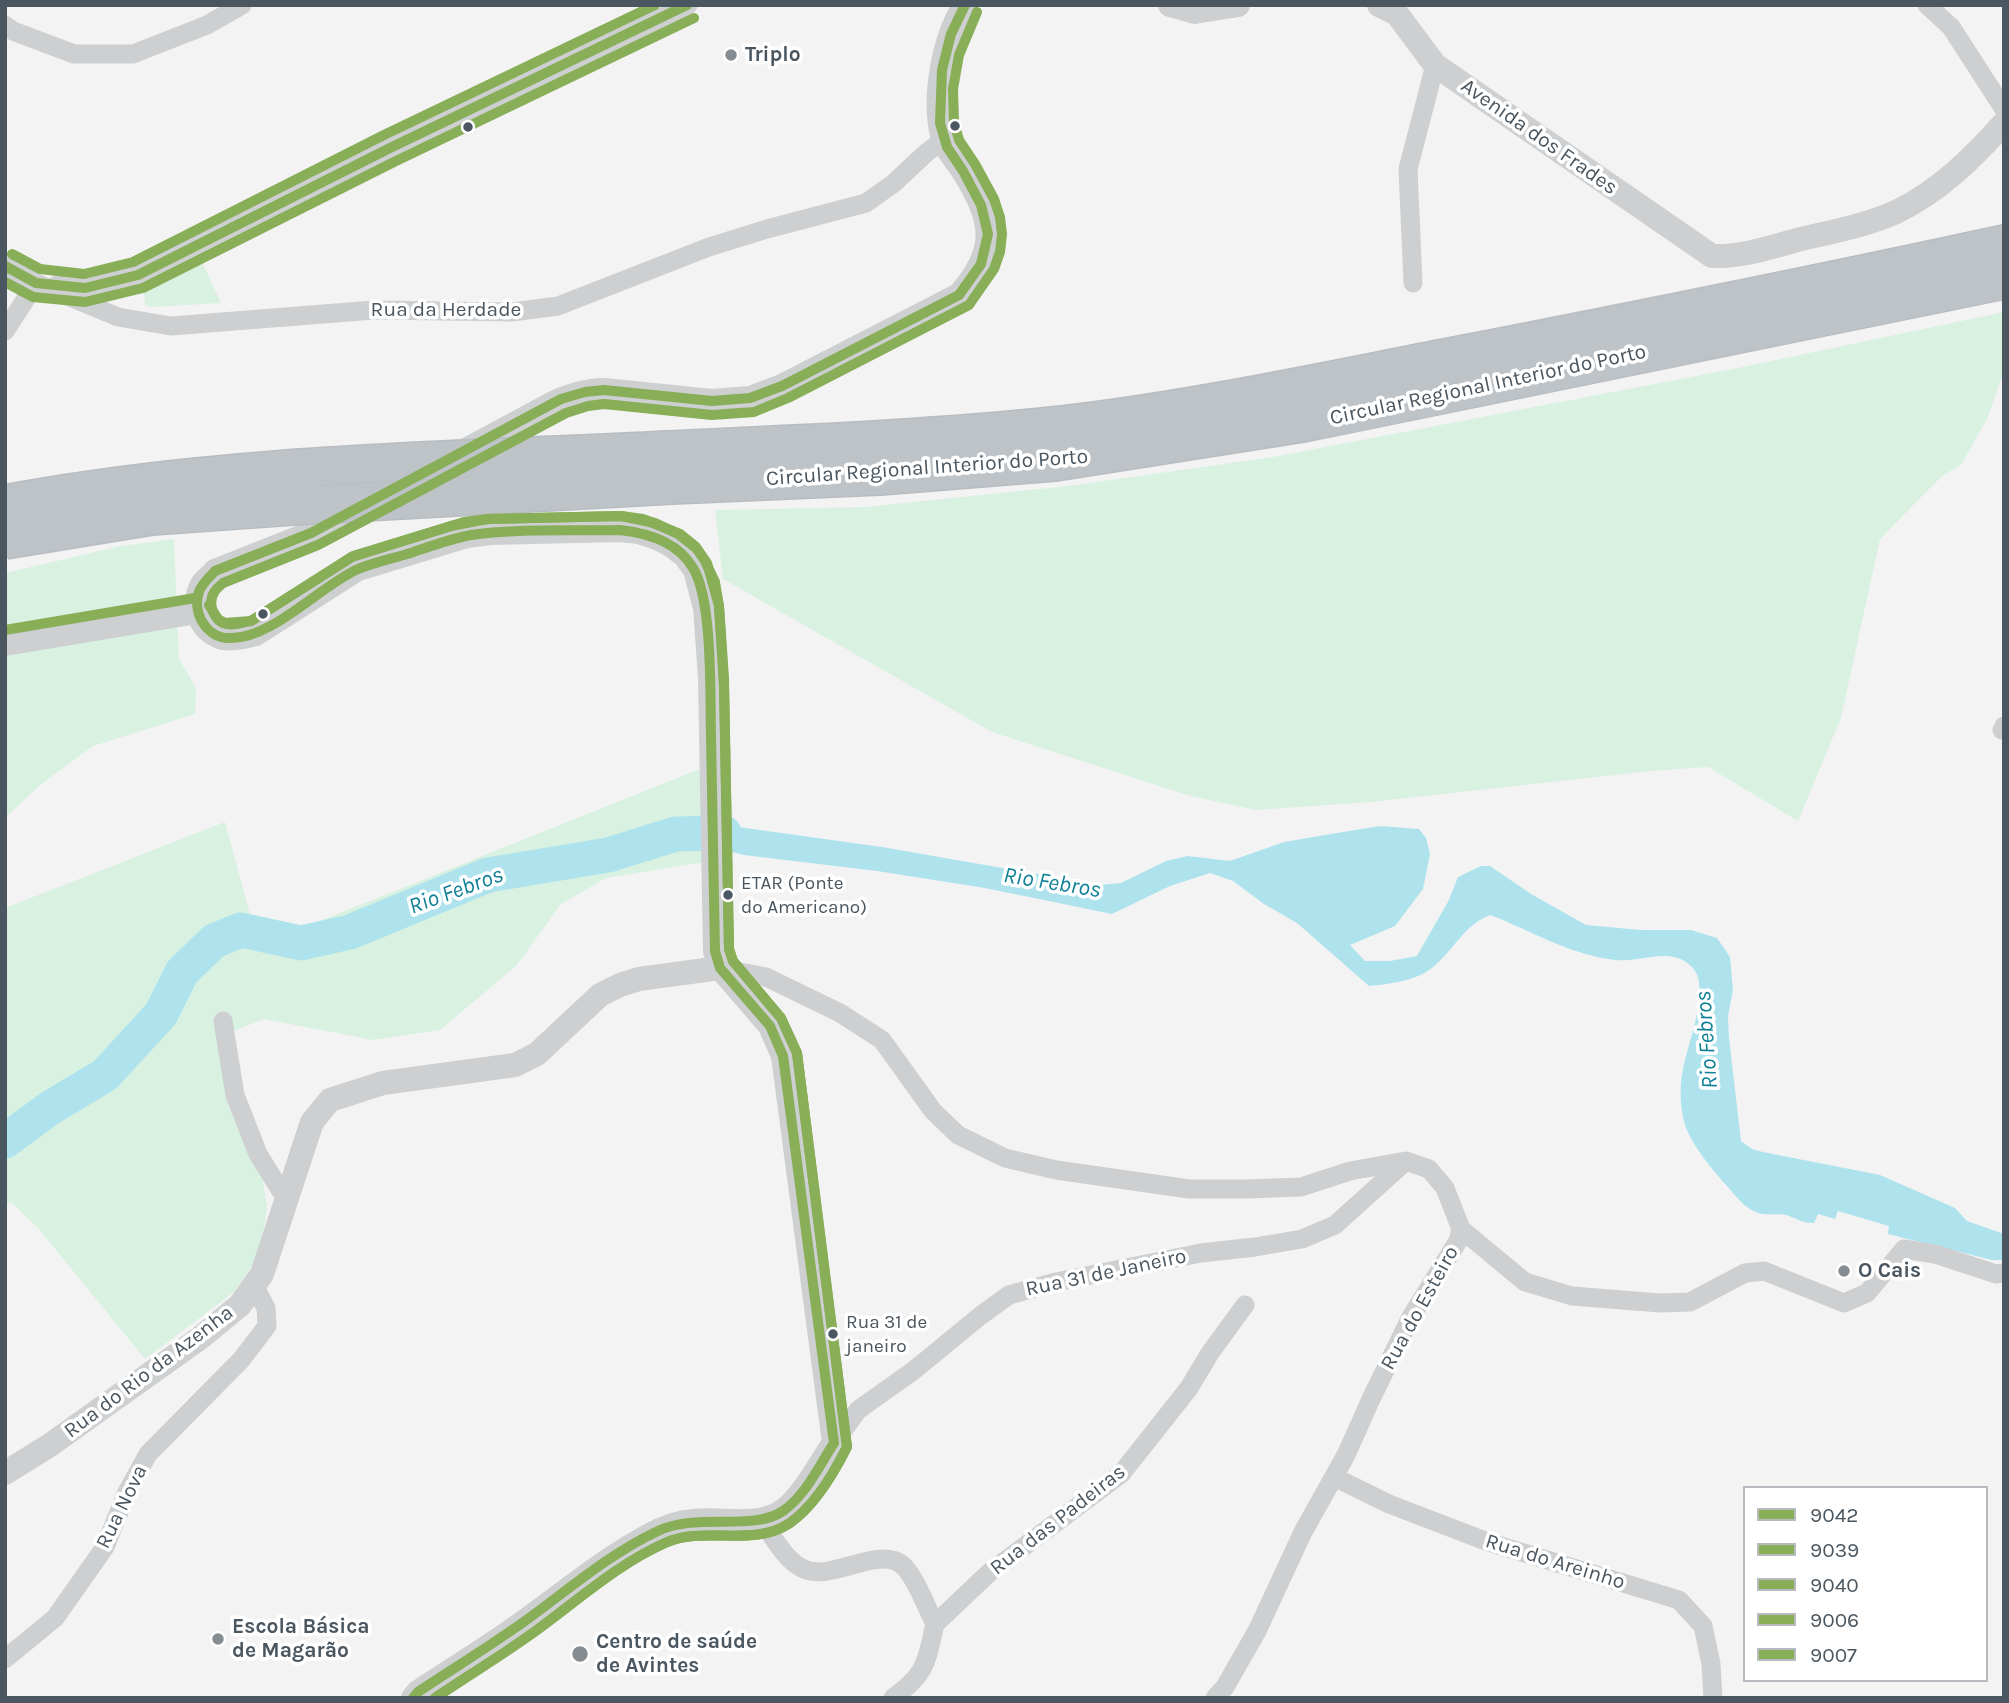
<!DOCTYPE html>
<html>
<head>
<meta charset="utf-8">
<style>
	body { margin:0 }
	#map { position:relative; width:2009px; height:1703px; overflow:hidden; background:#f3f3f3; font-family:Karla,sans-serif }
	canvas { display:block }
	.frame { position:absolute; inset:0; border:7px solid #4a5660; pointer-events:none }
	.legend { position:absolute; left:1743px; top:1486px; width:245px; height:196px; box-sizing:border-box; background:#fff; border:2px solid #b7bbbf; margin:0; padding:9px 12px; list-style:none; font-size:21px; color:#4a5660 }
	.legend li { display:flex; align-items:center; gap:14px; height:35px }
	.legend b { width:35px; border:2px solid #b7bbbf }
</style>
</head>
<body>
<div id="map">
<canvas width="2009" height="1703"></canvas>
<div class="frame"></div>
<ul class="legend">
<li><b style="height:9px;background:#88ae57"></b>9042</li>
<li><b style="height:9px;background:#88ae57"></b>9039</li>
<li><b style="height:9px;background:#88ae57"></b>9040</li>
<li><b style="height:9px;background:#88ae57"></b>9006</li>
<li><b style="height:9px;background:#88ae57"></b>9007</li>
</ul>
</div>
<script>
const g = document.querySelector('canvas').getContext('2d');
g.lineJoin = 'round';
function paint(path, color) { g.fillStyle = color; g.fill(path, 'evenodd'); }
function strokePath(path, color, width, dash) { g.strokeStyle = color; g.lineWidth = width; g.lineCap = dash ? 'butt' : 'round'; g.setLineDash(dash || []); g.stroke(path); }
function label(font, color, halo, rows, align = 'center') {
  g.font = font + ' Karla,sans-serif'; g.lineWidth = 7; g.setLineDash([]); g.textBaseline = 'middle'; g.strokeStyle = halo; g.fillStyle = color; for (const [text, x, y, turn = 0] of rows) {
    g.save(); g.translate(x, y); g.rotate((+turn || 0) * Math.PI / 180); g.textAlign = isNaN(turn) ? turn : align; if (halo) g.strokeText(text, 0, 0); g.fillText(text, 0, 0); g.restore();
  }
}
const green = new Path2D(`
	M201,260L221,303L151,307L145,305L144,290L151,284Z
	M2004,312V371L1987,419L1961,465L1942,476L1880,539L1841,718L1798,821L1708,767L1651,771L1371,802L1255,810L1187,795L992,732L723,579L715,510L865,507L1068,486L1273,457L1738,368Z
	M174,539L179,659L196,688L195,714L93,746L39,786L5,818V573L121,546Z
	M725,759L732,832L731,858L606,878L561,904L517,965L440,1030L373,1040L264,1019L224,1035L256,1134L267,1207L260,1255L234,1292L145,1359L38,1228L11,1202L5,1205V908L225,822L251,918L270,941Z`);
const water = new Path2D(`
	M731,826L882,847L1100,885L1121,883L1166,861L1188,856L1230,861L1284,842L1337,833L1380,826L1419,829L1426,838L1430,854L1423,889L1395,926L1350,945L1365,961H1390L1417,956L1449,900L1458,877L1481,866H1490L1531,894L1586,925L1641,930H1691L1717,938L1730,957L1733,990L1728,1016L1729,1038L1741,1141L1752,1149L1763,1152L1880,1175L1955,1208L1967,1221L2004,1234V1260H1992L1888,1234L1889,1226L1838,1211L1835,1219L1818,1214L1814,1223C1802,1223 1800,1220 1789,1216C1782,1213 1771,1215 1763,1214C1747,1212 1736,1196 1726,1185C1712,1169 1694,1148 1686,1128C1680,1111 1679,1087 1683,1070C1687,1045 1712,987 1692,967C1671,945 1640,963 1615,960C1570,955 1532,931 1490,915C1464,925 1454,950 1433,967C1417,981 1389,984 1369,986L1297,923L1264,904L1233,881L1210,873L1170,886L1112,914L985,888L877,871L744,855L684,840L676,834L682,829Z`);
const river = new Path2D(`
	M5,1141L50,1108L105,1075L161,1014L182,972L214,941L241,930L301,943L350,932L488,875L608,855L676,834L724,833`);
const minor = new Path2D(`
	M1927,5L1951,27L2004,109
	M5,25L13,31L74,54H133L207,25L242,5
	M5,266L36,283L118,317L171,326L374,310L512,312L558,306L709,247L767,229L866,203L894,183L926,153L943,140
	M1413,283L1408,169L1435,65
	M57,285L85,288L138,275L390,148L688,5
	M5,331L36,283
	M2002,730L2004,726
	M720,968L766,977L840,1013L882,1040L933,1111L958,1135L1005,1158L1056,1170L1189,1189H1248L1301,1187L1350,1171L1406,1161L1429,1169L1445,1188L1461,1229
	M223,1021L235,1095L258,1154L286,1199
	M1461,1229L1525,1282L1572,1296L1660,1303L1690,1302L1745,1273L1764,1271L1844,1303L1867,1293L1904,1249L1935,1254L1996,1274L2004,1273
	M834,1443L858,1410L913,1371L980,1316L1009,1295L1056,1282L1201,1253L1255,1247L1302,1239L1335,1225L1406,1161
	M1334,1477L1389,1504L1488,1542L1679,1600L1703,1626L1711,1664L1713,1698
	M761,1520C773,1536 785,1561 804,1569C833,1583 885,1540 907,1570C919,1585 926,1607 935,1624
	M935,1624L990,1572L1121,1474L1189,1388L1210,1353L1245,1305
	M5,1659L55,1618L105,1547L127,1492L148,1454L241,1360L267,1326L266,1308L254,1285
	M893,1698C927,1673 926,1663 935,1624
	M1215,1698L1225,1687L1257,1631L1303,1532L1346,1455L1371,1399L1411,1317L1458,1241L1461,1229`);
const tertiary = new Path2D(`
	M1170,5L1195,12L1238,5
	M1379,5L1397,14L1435,65L1712,256C1741,257 1769,248 1797,240C1830,232 1865,226 1896,212C1938,192 1973,158 2004,123
	M5,644L197,612
	M5,1473L50,1445L200,1338L240,1305L262,1274L312,1122L330,1100L383,1083L515,1065L537,1054L600,995L620,985L639,979L720,968
	M413,1698L418,1692C454,1668 491,1646 525,1621C565,1592 605,1559 648,1536C662,1528 678,1522 694,1521C726,1517 765,1531 791,1504C808,1487 820,1463 834,1443L783,1056L770,1026L720,968L715,951L710,678L705,608L695,570L685,556L672,546L657,538L639,532L620,530L489,533L467,536L358,569L256,634C246,636 234,640 223,638C199,632 190,603 203,583C206,579 212,575 215,571L311,533L555,402C572,395 586,390 604,390L712,401L750,398L782,386L959,295C999,250 994,220 963,171C957,161 946,150 943,139C932,100 943,38 965,5`);
const motorway = new Path2D(`
	M668,450C799,444 931,439 1062,425C1192,410 1321,382 1450,357C1635,321 1820,284 2004,244
	M672,485L880,476L1055,462L1303,423L2004,280`);
const motorwayBridge = new Path2D(`
	M5,504C223,463 447,461 668,450
	M5,540L152,516L293,506L672,485`);
const bus1 = new Path2D(`
	M5,266L36,283L85,288L138,275L390,148L687,5
	M413,1698L418,1692C454,1668 490,1646 525,1621C568,1590 609,1554 658,1531C698,1512 752,1532 783,1511C806,1495 819,1466 834,1443L783,1056L770,1026L720,968L715,951C714,880 712,808 711,737C710,697 713,600 693,568C678,542 648,533 620,530C571,531 519,528 471,535C449,539 426,548 404,555C390,559 373,563 358,569C320,586 271,640 229,638C206,638 192,612 199,592C202,583 209,578 215,571L311,533L561,399L585,392L604,390L712,401L750,398L782,386L959,295L981,264L988,234L981,205L963,171L947,147L940,123L942,70L951,34L965,5`);
const bus2 = new Path2D(`
	M435,1698C469,1675 504,1654 537,1630C578,1600 618,1564 665,1543C704,1525 753,1548 790,1523C814,1506 834,1473 847,1447L797,1053L781,1018L733,961L729,949L724,678L719,606L707,563L696,547L680,534L643,519L621,516L489,519L464,522L352,557L251,621C243,622 235,626 227,624C213,622 207,602 215,591C217,588 220,586 223,583L318,545L566,413L588,406L604,404L712,415L754,412L788,398L969,305L994,269L1000,252L1002,234L1000,217L994,199L975,164L959,140L954,122L953,89L959,55L977,12`);
const bus3 = new Path2D(`
	M209,605L218,619L225,623L251,621L353,556L451,526L487,519L621,516L655,523L678,534L696,548L705,561L715,582L719,606L724,688L729,949L733,961L781,1018L797,1053L847,1447C834,1473 814,1506 790,1523C753,1548 704,1525 665,1543C618,1564 578,1600 537,1630C504,1654 469,1675 435,1698
	M5,630L195,598`);
const bus4 = new Path2D(`
	M5,282L33,297L85,302L143,288L396,161L694,18`);
const bus5 = new Path2D(`
	M12,254L40,269L84,274L133,262L384,135L655,5`);
const markers = [
	[731,55,7,"#858d93"],
	[955,126,6,"#4a5660"],
	[468,127,6,"#4a5660"],
	[263,614,6,"#4a5660"],
	[728,895,6,"#4a5660"],
	[1844,1271,7,"#858d93"],
	[833,1334,6,"#4a5660"],
	[218,1639,7,"#858d93"],
	[580,1654,9,"#858d93"]
];
const busNames = [
	["ETAR (Ponte",741,884],
	["do Americano)",741,908],
	["Rua 31 de",846,1323],
	["janeiro",846,1347]
];
const poiNames = [
	["Triplo",745,55],
	["O Cais",1858,1271],
	["Escola Básica",232,1627],
	["de Magarão",232,1651],
	["Centro de saúde",596,1642],
	["de Avintes",596,1666]
];
const streetNames = [
	["Avenida dos Frades",1539,137,35],
	["Rua da Herdade",446,310],
	["Circular Regional Interior do Porto",1488,385,-12],
	["Circular Regional Interior do Porto",927,468,-4],
	["Rua 31 de Janeiro",1106,1273,-12],
	["Rua do Esteiro",1420,1308,-61],
	["Rua do Rio da Azenha",149,1372,-37],
	["Rua Nova",122,1507,-64],
	["Rua das Padeiras",1058,1520,-38],
	["Rua do Areinho",1555,1562,17]
];
const waterNames = [
	["Rio Febros",1052,883,9],
	["Rio Febros",456,891,-20],
	["Rio Febros",1707,1040,-94]
];
paint(green, '#d9f1e1');
paint(water, '#aee3ee');
strokePath(river, '#aee3ee', 35);
strokePath(motorway, '#b8bdc2', 40);
strokePath(minor, '#cdcfd1', 19);
strokePath(tertiary, '#cdcfd1', 24);
strokePath(motorway, '#bec3c8', 37);
strokePath(motorwayBridge, '#b8bdc2', 40, []);
strokePath(motorwayBridge, '#bec3c8', 37);
strokePath(bus1, '#88ae57', 10);
strokePath(bus2, '#88ae57', 10);
strokePath(bus3, '#88ae57', 10);
strokePath(bus4, '#88ae57', 10);
strokePath(bus5, '#88ae57', 10);
for (const [x, y, r, color] of markers) { const dot = new Path2D(); dot.arc(x, y, r, 0, 2 * Math.PI); g.fillStyle = color; g.fill(dot); strokePath(dot, '#fff', 2.5); }
label('19px', '#4a5660', '#fff', busNames, 'left');
label('bold 21px', '#4a5660', '#fff', poiNames, 'left');
label('21px', '#4a5660', '#fff', streetNames);
label('italic 23px', '#0f8096', '#fff', waterNames);
</script>
</body>
</html>
